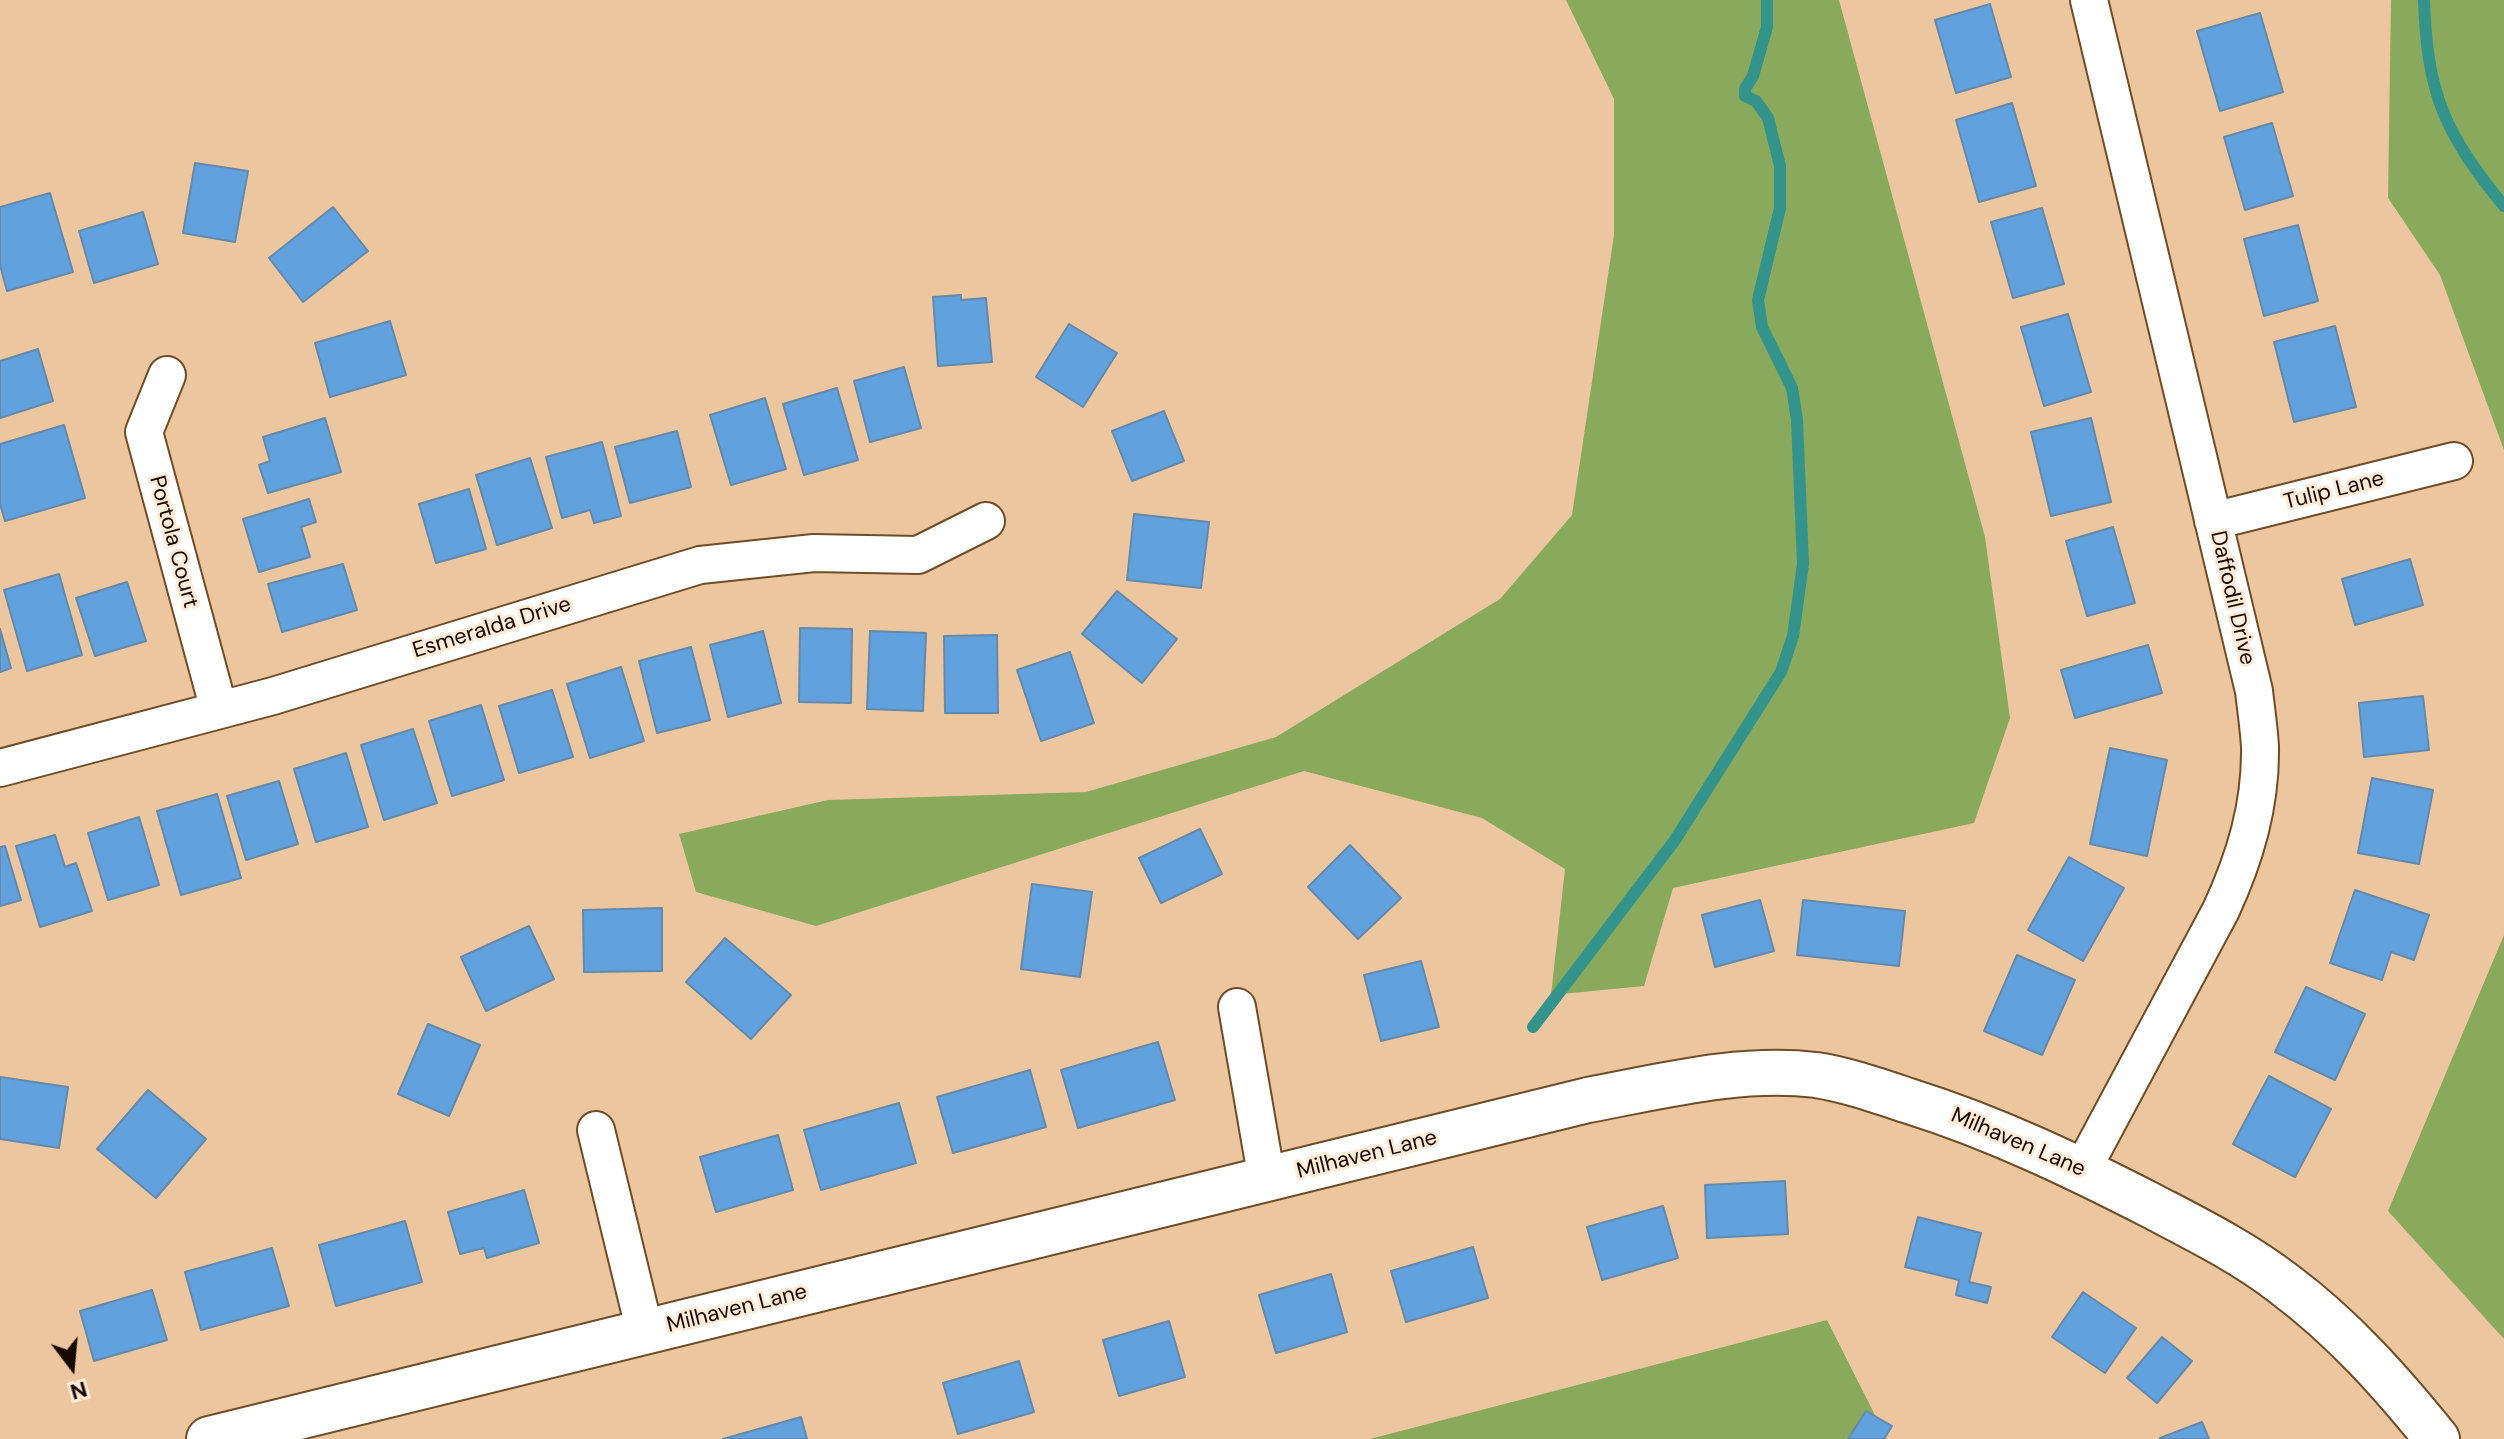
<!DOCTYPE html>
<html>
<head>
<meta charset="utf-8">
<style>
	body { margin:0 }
	#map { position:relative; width:2504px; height:1439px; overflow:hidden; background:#ecc69f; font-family:"DM Sans",sans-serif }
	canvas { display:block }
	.north { position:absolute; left:32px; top:1327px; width:80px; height:80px; -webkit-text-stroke:6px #ffebd7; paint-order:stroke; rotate:164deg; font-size:22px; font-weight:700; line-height:32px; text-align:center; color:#170a00 }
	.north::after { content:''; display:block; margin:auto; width:28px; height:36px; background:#170a00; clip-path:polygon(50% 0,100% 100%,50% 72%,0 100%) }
</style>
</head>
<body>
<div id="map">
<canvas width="2504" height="1439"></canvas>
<div class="north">N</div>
</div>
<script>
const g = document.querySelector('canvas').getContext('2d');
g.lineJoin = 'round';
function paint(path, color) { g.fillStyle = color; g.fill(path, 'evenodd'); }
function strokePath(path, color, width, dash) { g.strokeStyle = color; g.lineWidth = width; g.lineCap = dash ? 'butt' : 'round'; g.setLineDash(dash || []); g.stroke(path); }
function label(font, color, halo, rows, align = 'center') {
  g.font = font + ' "DM Sans",sans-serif'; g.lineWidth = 6; g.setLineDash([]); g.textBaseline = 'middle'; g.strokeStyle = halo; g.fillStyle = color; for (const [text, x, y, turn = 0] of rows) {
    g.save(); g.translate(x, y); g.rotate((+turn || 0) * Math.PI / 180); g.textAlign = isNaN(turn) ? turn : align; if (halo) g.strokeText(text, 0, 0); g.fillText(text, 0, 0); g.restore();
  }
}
const forest = new Path2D(`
	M1566,0H1839L1985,537L2010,718L1974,823L1673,888L1644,986L1551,995L1565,869L1482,818L1304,771L816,926L696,892L679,834L828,800L1086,792L1276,737L1500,599L1572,515L1614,235V99Z
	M2391,0H2504V450L2440,275L2388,198Z
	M2504,935V1339L2388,1211Z
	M1827,1320L1887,1439H1370Z`);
const stream = new Path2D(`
	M2424,0C2427,94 2445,134 2504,206
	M1533,1027L1675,840L1781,672L1793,636L1803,564L1797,420L1792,388L1762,327L1758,300L1780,208V166L1768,118L1756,101L1745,96V89L1753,76L1767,27V0`);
const building = new Path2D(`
	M1990,4L2011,77L1956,93L1935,20Z
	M2260,13L2283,92L2220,111L2197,31Z
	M2012,103L2036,186L1979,202L1956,120Z
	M2272,123L2293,196L2245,210L2224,137Z
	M195,163L248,171L235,242L183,233Z
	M50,193L73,272L7,291L0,265V207Z
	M333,207L368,251L303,302L269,258Z
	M2042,208L2064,284L2013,298L1991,222Z
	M143,212L158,264L94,283L79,231Z
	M2298,225L2318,301L2264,316L2244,239Z
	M961,295V300L986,298L992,362L938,366L933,297Z
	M2068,314L2091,392L2044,406L2021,327Z
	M390,321L406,375L330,397L315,343Z
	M1069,324L1117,353L1083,407L1036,377Z
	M2335,326L2356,407L2294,422L2274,342Z
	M38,349L53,401L0,418V361Z
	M904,367L921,428L870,442L854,381Z
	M837,388L858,460L804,475L783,404Z
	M765,398L786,469L731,485L710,415Z
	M1164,411L1184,461L1132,481L1112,431Z
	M325,418L341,472L268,493L259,465L270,461L263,437Z
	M2091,418L2111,502L2051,516L2031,432Z
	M64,425L85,498L5,521L0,504V444Z
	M677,431L691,487L630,503L615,447Z
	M602,442L621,516L594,523L590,510L562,518L546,457Z
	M530,458L552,528L497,545L476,475Z
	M469,489L486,549L436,563L419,504Z
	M309,499L316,522L301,527L310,557L259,572L243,519Z
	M1134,514L1209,522L1201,588L1127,580Z
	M2113,527L2135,603L2087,616L2066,541Z
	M2410,559L2423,605L2355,625L2342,579Z
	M343,564L357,610L282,632L268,584Z
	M59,574L82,655L27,671L4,590Z
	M127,582L146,641L95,656L76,598Z
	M1117,591L1177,639L1142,683L1082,634Z
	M800,628L852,629L851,703L799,702Z
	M0,629L11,668L0,672Z
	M763,631L781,703L728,717L710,645Z
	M870,631L926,633L923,711L867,709Z
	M997,635L998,713H945L944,636Z
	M2148,645L2162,693L2075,718L2061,670Z
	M691,647L710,720L657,733L639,661Z
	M1070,652L1094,723L1041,741L1017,670Z
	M621,667L644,741L590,758L567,684Z
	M552,690L573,757L519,773L499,706Z
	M2423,696L2429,750L2364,757L2359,703Z
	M481,705L504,780L452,796L429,721Z
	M413,729L437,803L384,820L361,745Z
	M2110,748L2167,760L2147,856L2090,844Z
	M346,753L368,827L316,842L294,769Z
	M2372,778L2433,790L2419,864L2358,853Z
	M279,781L298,844L246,860L227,796Z
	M217,794L241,878L181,895L157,811Z
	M139,817L159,885L108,900L88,833Z
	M1200,829L1222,874L1161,903L1139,858Z
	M55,835L65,867L76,863L92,911L40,927L16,846Z
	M1350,845L1401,898L1358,939L1308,887Z
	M5,846L21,900L0,906V847Z
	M2069,857L2124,888L2083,961L2028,930Z
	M1032,884L1092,892L1080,977L1021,969Z
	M2355,890L2429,915L2414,960L2391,952L2382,980L2330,963Z
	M1760,900L1774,951L1715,967L1702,915Z
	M1803,900L1905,911L1899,966L1797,955Z
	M662,908V971L584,972L583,910Z
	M529,926L554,979L486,1011L461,957Z
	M725,938L791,995L751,1039L686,982Z
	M2017,955L2075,980L2042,1055L1984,1031Z
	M1421,961L1439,1027L1381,1041L1364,975Z
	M2306,987L2365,1014L2335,1080L2275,1052Z
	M428,1024L480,1045L449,1116L398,1094Z
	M1158,1042L1175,1100L1078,1128L1061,1070Z
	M1030,1070L1046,1127L953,1153L937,1097Z
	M2269,1076L2331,1109L2295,1177L2233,1144Z
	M0,1077L68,1087L59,1148L0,1139Z
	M148,1090L206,1139L156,1198L97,1149Z
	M899,1103L916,1163L821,1190L804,1130Z
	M778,1135L793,1190L716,1212L700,1157Z
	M1785,1181L1788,1234L1707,1238L1705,1185Z
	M524,1190L539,1243L487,1258L484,1248L460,1254L448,1212Z
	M1663,1206L1678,1258L1602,1280L1587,1227Z
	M1918,1217L1981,1233L1969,1282L1991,1287L1987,1303L1956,1295L1959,1280L1905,1267Z
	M405,1221L422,1282L336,1306L319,1245Z
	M1473,1247L1488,1298L1406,1322L1391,1271Z
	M272,1248L289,1306L201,1330L185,1272Z
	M1331,1274L1347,1332L1276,1353L1259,1295Z
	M152,1290L167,1340L94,1361L80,1311Z
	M2083,1292L2136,1328L2105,1373L2052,1337Z
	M1169,1321L1185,1377L1119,1396L1103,1340Z
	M2162,1337L2192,1361L2157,1403L2127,1378Z
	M1019,1361L1034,1412L958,1434L943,1383Z
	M1866,1411L1892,1426L1884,1439H1848Z
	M801,1417L807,1439H723Z
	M2202,1422L2209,1439H2160V1438Z`);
const minor = new Path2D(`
	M167,375L144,432L219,710
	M2213,521L2454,461
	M0,768L273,696L700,565L814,553L918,555L986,521
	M1237,1007L1267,1180
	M596,1130L645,1332
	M2082,1170L2221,910C2245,858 2261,805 2260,747C2259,728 2256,709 2254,691L2089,0`);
const tertiary = new Path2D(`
	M209,1439L1588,1100C1663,1086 1740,1066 1816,1075C1848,1080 1879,1091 1909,1101C1995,1128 2074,1166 2154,1207C2198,1230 2244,1253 2284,1284C2343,1328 2391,1382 2437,1439`);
const streetNames = [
	["Tulip Lane",2334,491,-14],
	["Portola Court",173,542,75],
	["Daffodil Drive",2232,598,77],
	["Esmeralda Drive",492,628,-17],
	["Milhaven Lane",2018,1143,23],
	["Milhaven Lane",1367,1155,-14],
	["Milhaven Lane",737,1309,-14]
];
paint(forest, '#89aa5c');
strokePath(stream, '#34948c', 12);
paint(building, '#61a2de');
strokePath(building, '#6489ab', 2);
strokePath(minor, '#6e4d29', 40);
strokePath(tertiary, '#6e4d29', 48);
strokePath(minor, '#fff', 36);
strokePath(tertiary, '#fff', 44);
label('22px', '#170a00', '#ffebd7', streetNames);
</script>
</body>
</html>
